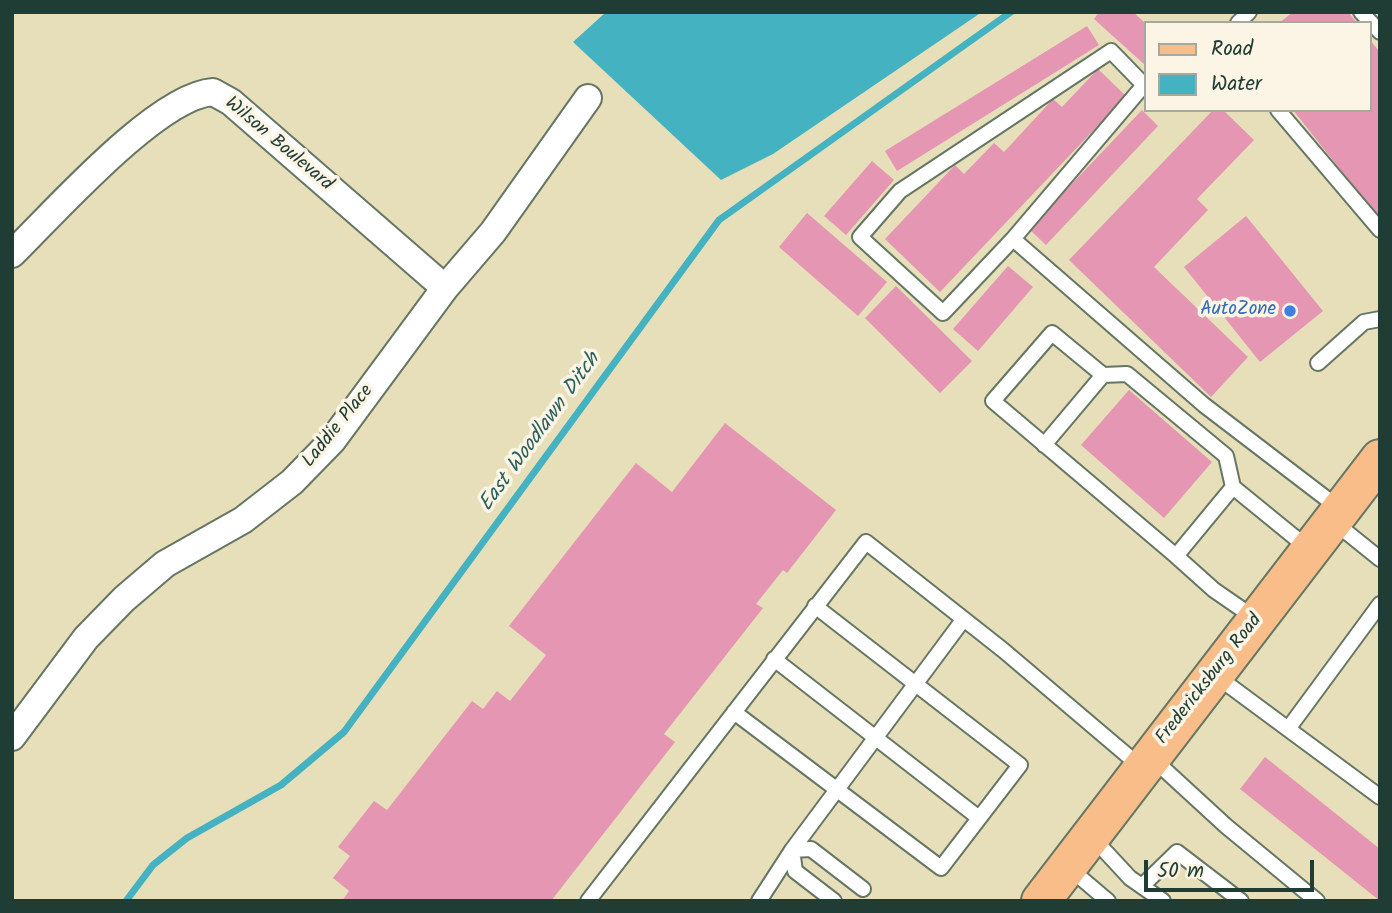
<!DOCTYPE html>
<html>
<head>
<meta charset="utf-8">
<style>
	body { margin:0 }
	#map { position:relative; width:1392px; height:913px; overflow:hidden; background:#e6dfba; font-family:Kalam,sans-serif }
	canvas { display:block }
	.frame { position:absolute; inset:0; border:14px solid #1f3d34; pointer-events:none }
	.legend { position:absolute; left:1144px; top:21px; width:228px; height:91px; box-sizing:border-box; background:#fcf5e5; border:2px solid #a4ab9e; margin:0; padding:9px 12px; list-style:none; font-size:21px; color:#1f3d34 }
	.legend li { display:flex; align-items:center; gap:14px; height:35px }
	.legend b { width:35px; border:2px solid #a4ab9e }
	.scale { position:absolute; left:1144px; top:860px; width:170px; height:32px; box-sizing:border-box; border:4px solid #1f3d34; border-top:0; padding-left:9px; font-size:21px; line-height:24px; white-space:nowrap; color:#1f3d34; -webkit-text-stroke:5px #fcf5e5; paint-order:stroke }
</style>
</head>
<body>
<div id="map">
<canvas width="1392" height="913"></canvas>
<div class="frame"></div>
<ul class="legend">
<li><b style="height:9px;background:#f8bd89"></b>Road</li>
<li><b style="height:19px;background:#44b2c0"></b>Water</li>
</ul>
<div class="scale">50 m</div>
</div>
<script>
const g = document.querySelector('canvas').getContext('2d');
g.lineJoin = 'round';
function paint(path, color) { g.fillStyle = color; g.fill(path, 'evenodd'); }
function strokePath(path, color, width, dash) { g.strokeStyle = color; g.lineWidth = width; g.lineCap = dash ? 'butt' : 'round'; g.setLineDash(dash || []); g.stroke(path); }
function label(font, color, halo, rows, align = 'center') {
  g.font = font + ' Kalam,sans-serif'; g.lineWidth = 7; g.setLineDash([]); g.textBaseline = 'middle'; g.strokeStyle = halo; g.fillStyle = color; for (const [text, x, y, turn = 0] of rows) {
    g.save(); g.translate(x, y); g.rotate((+turn || 0) * Math.PI / 180); g.textAlign = isNaN(turn) ? turn : align; if (halo) g.strokeText(text, 0, 0); g.fillText(text, 0, 0); g.restore();
  }
}
const water = new Path2D(`
	M606,12H982L773,154L721,180L573,42Z`);
const stream = new Path2D(`
	M126,901L153,865L187,838L281,785L344,732L719,220L1011,12`);
const building = new Path2D(`
	M1099,12H1133L1145,23V65L1094,19Z
	M1293,12H1348L1357,23H1279Z
	M1087,26L1099,45L897,171L885,151Z
	M1369,39L1380,52V220L1293,110H1369Z
	M1098,69L1126,96L940,292L885,239L955,165L964,174L994,143L1004,152L1053,99L1062,107Z
	M1142,110L1158,126L1046,245L1029,229Z
	M1213,110H1223L1254,140L1197,199L1208,210L1154,267L1248,357L1211,397L1069,260Z
	M872,161L894,180L846,235L824,216Z
	M807,213L887,282L858,316L779,247Z
	M1246,216L1323,311L1260,362L1184,267Z
	M1008,266L1033,287L978,351L953,329Z
	M896,286L972,361L940,393L865,318Z
	M1129,390L1212,462L1164,518L1081,445Z
	M725,423L836,510L787,573L783,570L756,604L763,608L664,734L675,742L551,901H342L349,891L333,878L350,856L338,847L374,801L387,810L472,701L483,709L497,691L510,701L546,655L509,626L636,463L672,492Z
	M1265,757L1380,849V901L1240,789Z`);
const service = new Path2D(`
	M1361,12L1380,32
	M1238,23L1249,12
	M1278,110L1380,230
	M1013,239L943,313L860,237L900,191L1111,51L1144,85L1013,239L1204,405L1340,509
	M1318,363L1364,322L1380,319
	M1044,445L1103,375
	M1334,522L1380,559
	M1176,556L993,401L1052,333L1103,375L1127,374L1226,456L1233,487
	M1256,619L1214,590L1176,556L1233,487L1309,549
	M774,659L979,818
	M1215,675L1380,797
	M734,712L941,868L1020,765L815,606
	M1288,729L1380,604
	M1152,758L1226,826L1317,901
	M1092,837L1130,878L1163,901
	M1068,867L1108,901
	M1142,886L1177,852L1241,901
	M588,901L866,542L1003,650L1141,767
	M759,901L792,850L963,620
	M834,901L795,871L792,850L811,849L863,889`);
const minor = new Path2D(`
	M12,254C55,212 157,96 213,92L231,102L445,288
	M12,737L86,638L124,599L165,564L243,520L292,482L332,441L445,288L493,232L588,98`);
const primary = new Path2D(`
	M1041,901L1380,459`);
const markers = [
	[1290,311,7,"#3f7fe0"]
];
const streetNames = [
	["Wilson Boulevard",278,145,40],
	["Laddie Place",339,427,-51],
	["Fredericksburg Road",1210,680,-52]
];
const shopNames = [
	["AutoZone",1276,311]
];
const waterNames = [
	["East Woodlawn Ditch",541,433,-54]
];
paint(water, '#44b2c0');
strokePath(stream, '#44b2c0', 7);
paint(building, '#e496b2');
strokePath(service, '#657663', 18);
strokePath(minor, '#657663', 30);
strokePath(primary, '#657663', 42);
strokePath(service, '#fff', 14);
strokePath(minor, '#fff', 26);
strokePath(primary, '#f8bd89', 38);
for (const [x, y, r, color] of markers) { const dot = new Path2D(); dot.arc(x, y, r, 0, 2 * Math.PI); g.fillStyle = color; g.fill(dot); strokePath(dot, '#fcf5e5', 2.5); }
label('19px', '#1f3d34', '#fcf5e5', streetNames);
label('19px', '#366cbe', '#fcf5e5', shopNames, 'right');
label('italic 21px', '#2a605e', '#fcf5e5', waterNames);
</script>
</body>
</html>
